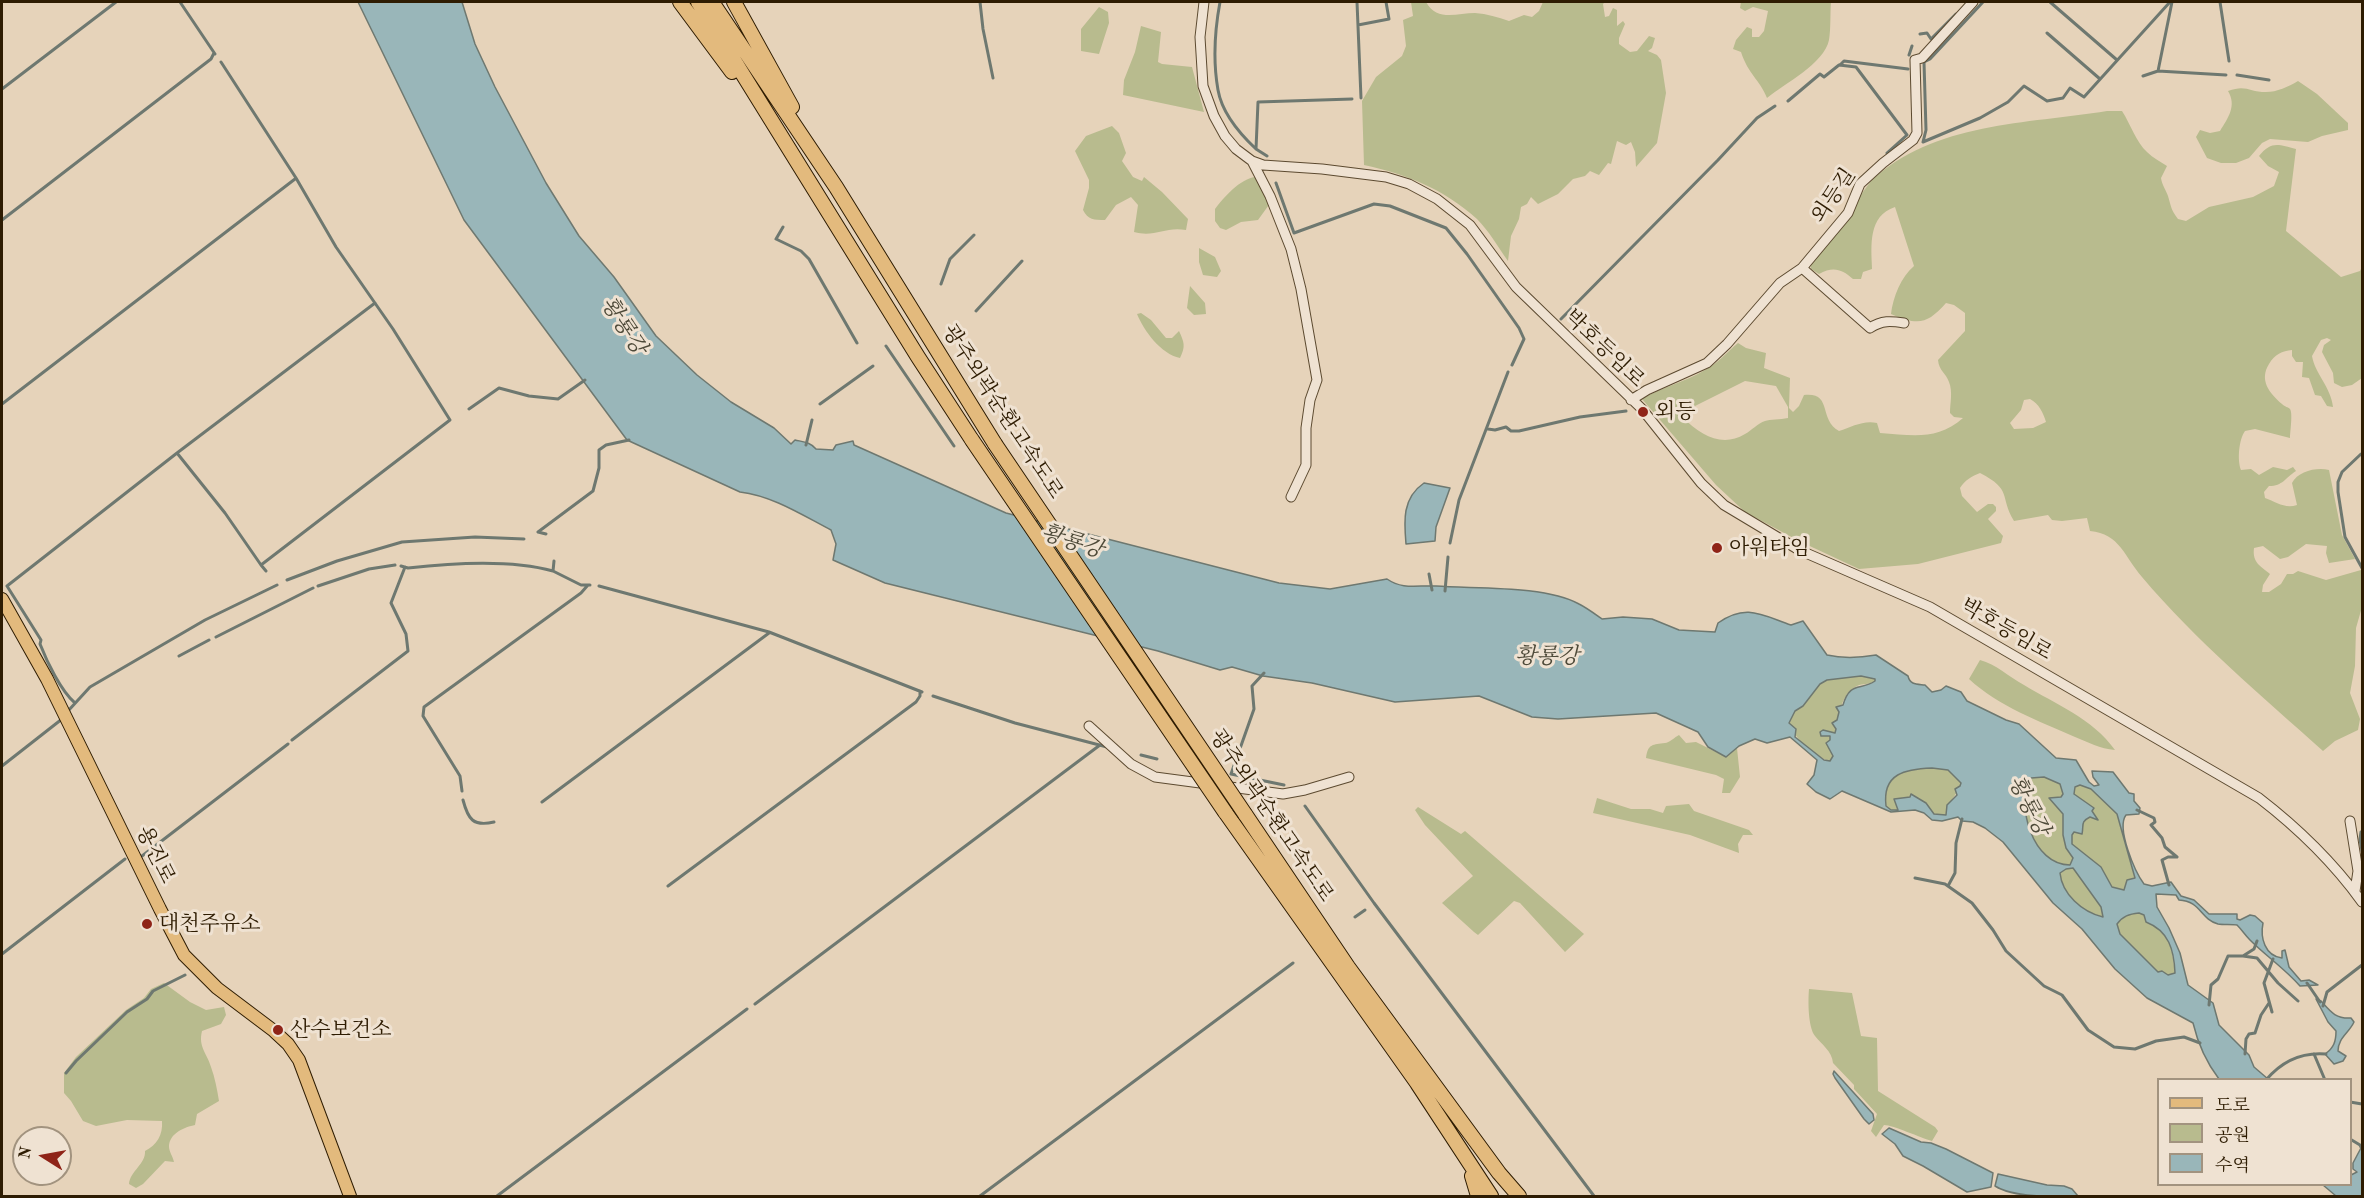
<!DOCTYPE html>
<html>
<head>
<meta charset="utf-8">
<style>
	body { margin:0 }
	#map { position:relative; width:2364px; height:1198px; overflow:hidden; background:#e6d3ba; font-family:"Old Standard TT","Noto Serif KR",serif }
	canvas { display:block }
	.frame { position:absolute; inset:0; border:3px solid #2e1c02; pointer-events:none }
	.legend { position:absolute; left:2157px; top:1078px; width:195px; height:108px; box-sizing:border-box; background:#efe2d2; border:2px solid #a2937f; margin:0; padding:8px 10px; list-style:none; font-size:18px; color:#2e1c02 }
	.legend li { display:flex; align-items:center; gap:12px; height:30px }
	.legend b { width:30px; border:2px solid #a2937f }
	.north { position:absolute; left:12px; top:1126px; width:60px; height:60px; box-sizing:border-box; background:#efe2d2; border:2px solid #a2937f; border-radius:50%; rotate:281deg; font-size:16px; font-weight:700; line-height:24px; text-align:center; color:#2e1c02 }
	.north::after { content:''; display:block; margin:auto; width:21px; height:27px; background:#8f2418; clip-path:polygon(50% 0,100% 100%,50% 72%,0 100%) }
</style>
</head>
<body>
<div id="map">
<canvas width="2364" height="1198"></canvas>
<div class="frame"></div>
<ul class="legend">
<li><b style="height:8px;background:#e3ba7d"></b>도로</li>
<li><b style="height:16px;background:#b8bb8e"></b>공원</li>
<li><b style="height:16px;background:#99b6b9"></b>수역</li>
</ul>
<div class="north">N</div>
</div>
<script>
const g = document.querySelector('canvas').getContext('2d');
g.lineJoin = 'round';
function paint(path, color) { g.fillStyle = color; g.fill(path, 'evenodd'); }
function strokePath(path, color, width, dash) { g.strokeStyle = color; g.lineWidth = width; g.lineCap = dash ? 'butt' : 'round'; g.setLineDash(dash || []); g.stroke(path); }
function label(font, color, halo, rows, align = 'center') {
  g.font = font + ' "Old Standard TT","Noto Serif KR",serif'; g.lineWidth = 6; g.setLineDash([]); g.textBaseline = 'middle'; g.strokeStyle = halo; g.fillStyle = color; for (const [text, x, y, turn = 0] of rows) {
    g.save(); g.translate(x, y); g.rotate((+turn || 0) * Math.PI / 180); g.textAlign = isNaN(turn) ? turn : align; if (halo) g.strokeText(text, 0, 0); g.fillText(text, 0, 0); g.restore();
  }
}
const green = new Path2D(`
	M1411,2H1426C1437,22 1457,13 1475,13C1487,14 1498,17 1509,21L1524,15L1532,17L1539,11L1543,2H1605L1603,4L1605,17L1609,16L1613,8L1617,10V26L1623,21L1625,24L1619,38V44L1630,52L1637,51L1649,36L1655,38L1652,48L1648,51L1657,55L1661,60L1666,93L1657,143L1636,167L1635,152L1631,142L1626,145L1617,141L1611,164L1608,163L1599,175L1590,171L1585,176L1573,179L1558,194L1538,204L1531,197L1527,204L1521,207L1519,219L1511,236L1508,261C1498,247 1489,231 1477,219C1444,189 1406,174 1364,165L1362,101L1376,77L1402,56L1406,46L1403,20L1413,16Z
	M1741,2H1831C1830,14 1831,28 1829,40C1824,64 1785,83 1767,98C1760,80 1748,74 1741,52L1733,49L1736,40L1747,27L1752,29V37H1759L1764,31L1768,11L1753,7L1745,11L1740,8Z
	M1099,7L1108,12L1109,23L1099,54L1081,51V29Z
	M1141,26L1161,32L1158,62L1162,64L1192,67L1204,112L1123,95L1124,80L1135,52Z
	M2298,81L2317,94L2348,123V130L2322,136L2308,142L2270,139L2262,143L2249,158L2236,163H2221L2207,158L2196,137L2200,130L2210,133L2220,131C2228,118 2237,106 2228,91C2246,84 2249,92 2266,92C2277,92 2288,87 2298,81Z
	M2107,111H2122C2131,125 2136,142 2147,152C2153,158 2161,162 2167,166L2161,178C2162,185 2166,190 2168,196C2171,206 2171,210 2178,219L2186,221L2209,207L2253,197L2274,186L2279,172L2268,166L2259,156C2271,141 2278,144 2296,149L2286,231L2341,277L2360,271L2362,267V378L2352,385L2342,387L2334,383L2333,373L2322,352L2324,345L2331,340L2327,338L2321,340L2312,356C2315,374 2331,387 2333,407L2327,406L2321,396L2315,395L2309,378L2302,377L2303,362H2296L2292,356V350C2282,351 2275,354 2269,364C2259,380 2269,393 2282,404C2285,407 2288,407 2290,409C2293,413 2290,432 2290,438L2255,429L2245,431C2239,439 2237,460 2241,470L2251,469L2259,475L2273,467L2287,470L2293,467L2296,471C2285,478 2283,486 2269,486L2264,492L2265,498C2276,502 2285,509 2297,505L2292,483C2298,471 2317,467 2329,470L2342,535L2355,559L2329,563L2326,553L2327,546L2306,544L2288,557L2280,559L2263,546L2254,548C2252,563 2261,566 2270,574L2263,585L2262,592H2269L2281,584L2287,574H2293L2298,571L2326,580L2361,570L2362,572V607L2356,628L2355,666L2350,693L2360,719L2358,730L2335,741L2323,751C2261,695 2196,641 2142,577C2124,556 2120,534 2090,531L2087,518L2062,521L2052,520L2048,515L2014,521C1999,496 2013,490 1980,473C1972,476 1965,480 1960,488L1962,496L1977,512L1988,504H1993L1996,507V511L1988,519L2003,536L2001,543L1918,564L1859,569L1799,541L1745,512L1716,485L1642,399C1662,387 1685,382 1705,370C1717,364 1727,352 1738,343L1746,348L1766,353L1764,368L1790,378L1789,408L1793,412L1799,406L1804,395C1833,392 1818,419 1839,431C1852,427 1863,420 1877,423L1880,433C1912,435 1937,441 1963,418L1954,417L1950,413C1950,403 1953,392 1949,382C1946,373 1939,371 1938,360L1965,331V313L1954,305L1946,303C1927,324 1919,326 1891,314C1893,297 1901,277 1914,266L1895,207C1868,216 1871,245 1872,269L1863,272L1861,279H1853C1842,269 1833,266 1819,274L1811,269L1810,263L1871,181C1934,122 2027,124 2107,111ZM1745,381L1776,386L1788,407V418C1780,420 1770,419 1765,421C1758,423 1751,431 1745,434C1722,448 1701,435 1683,418L1685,411ZM2030,399C2039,404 2043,412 2046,422L2033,428L2014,429L2010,423L2021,410L2024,400Z
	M1112,126L1119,133L1126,153L1122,161L1133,177L1142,181L1144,177L1162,192L1188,219L1186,230C1165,226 1155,238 1134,232L1138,205L1131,197L1116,205L1105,220C1094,220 1088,220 1083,210L1089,188V180L1075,151L1086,136Z
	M1255,177L1271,202L1258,220L1241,222L1226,230L1220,228L1215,221V209C1224,197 1240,179 1255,177Z
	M1199,248L1215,257L1221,271L1217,277L1203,275L1199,262Z
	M1190,286L1205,303L1206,314L1194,315L1187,308Z
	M1141,313L1151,320L1166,338H1172L1179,331C1184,342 1186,346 1180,358C1161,354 1144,331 1137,314Z
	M1980,660C1996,664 2009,677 2024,685C2057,705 2092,718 2115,750C2100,749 2088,742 2075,737C2039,721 1998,706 1969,679Z
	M1861,676L1875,679V681C1869,685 1863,683 1857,686C1840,694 1839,717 1835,733L1825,736H1830L1833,756L1830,761C1813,757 1796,739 1789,724L1795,711L1803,706L1820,684L1827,680Z
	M1679,735L1686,743L1696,742L1726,757L1737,748L1740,777L1730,793H1722L1724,779L1716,775L1646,758C1648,743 1653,745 1665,743C1669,743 1675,737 1679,735Z
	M1932,768L1949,770L1961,783C1957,796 1947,802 1946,815L1934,814L1920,799L1903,797L1898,810H1891L1886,806C1882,773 1906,769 1932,768Z
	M2044,777L2060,784L2063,794L2061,798H2050L2063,814V835L2066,848L2073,858L2070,865C2033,865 2015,806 2031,778Z
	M2080,785L2091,789L2117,814L2135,879L2127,884L2124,890L2112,887L2101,867L2072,844V835L2074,832L2082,833V822L2090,817L2094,808L2074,794L2075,787Z
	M1597,798L1631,809H1650L1663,813L1666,806L1689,804L1694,811L1749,830L1753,835H1743L1738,844L1739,853L1690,835L1593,813Z
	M1418,807L1461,834L1465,831L1584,934L1565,952L1520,903L1514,901L1478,935L1474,932L1442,903L1473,876L1425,825L1415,810Z
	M2073,868L2101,907L2103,917C2082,912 2062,894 2060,873L2066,869Z
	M2139,913L2145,915L2146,922C2171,932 2172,948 2175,973L2168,975L2158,972L2120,934L2117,924C2124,915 2129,914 2139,913Z
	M164,983L190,1002L206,1010L224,1007L226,1015L221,1024L202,1031C198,1047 207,1053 211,1067C215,1078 217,1089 219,1101L197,1114L195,1125C185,1127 169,1133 169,1147C169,1151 173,1157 174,1162L165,1161L143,1184L136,1188L129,1184C130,1171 146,1164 145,1151C157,1145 163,1135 162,1121L127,1120L96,1126L83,1121L71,1101L64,1093V1073L76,1057L126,1010L144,998L151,989Z
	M1809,989L1852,993L1861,1036L1877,1038L1878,1091L1935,1127L1938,1131L1932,1141C1921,1138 1893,1125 1884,1125L1876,1137L1871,1131L1877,1114L1854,1089V1085L1833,1063C1832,1051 1822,1045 1815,1036C1808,1027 1808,1001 1809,989Z`);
const water = new Path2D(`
	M358,2H462L475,44L495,87L546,183L579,236L614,277L656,336L697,375L731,402L774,428L791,444L795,440C804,442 810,442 816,449L833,450L836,445L853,441L854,445L1006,513L1279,583L1330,589L1387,579C1403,590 1417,585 1436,586C1475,589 1545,585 1579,604C1587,608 1595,614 1602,619L1623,617L1652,619L1679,630L1715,632L1718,623C1746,603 1762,615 1791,625L1803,621L1827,655C1844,659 1859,658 1876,655L1908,676C1910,685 1917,684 1925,685L1932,692L1941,690L1946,686L1961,692L1967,701L2006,720L2019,724L2056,758L2076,760L2089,782L2094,786L2099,785L2093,777L2092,771L2113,772L2129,793L2134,794V801L2140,808L2139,814L2126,815C2116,828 2135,872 2144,884L2152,886L2171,882L2181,896L2194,900L2209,914H2237V919L2240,920L2250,915L2255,916L2263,923C2260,938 2265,956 2282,958V951L2285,950L2289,967L2301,981L2309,980L2318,985L2300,986C2284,968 2266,956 2250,940C2245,935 2242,930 2237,925C2231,924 2224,925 2218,924C2200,919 2201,901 2179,900L2176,895L2156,894L2157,907L2169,928L2180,953L2188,985L2213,1003L2219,1025L2249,1055L2254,1067L2268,1079H2219C2206,1062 2198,1044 2193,1023L2147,998L2115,969L2082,929L2053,903L2003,842L1985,828L1973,822L1962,821L1958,817L1942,821L1932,820L1924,813L1915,810L1891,812L1842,791L1830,799L1816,792L1807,784L1814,775L1817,760L1790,737L1767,743L1755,739L1739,746L1726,757L1708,747L1698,732L1656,713L1558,719L1532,717L1479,696L1395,702L1312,683L1263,676L1232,667L1220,670L1158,651L885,583L833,560L836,544L831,530C802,515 773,496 740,492L627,440L464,220ZM1861,676L1875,679V681C1860,691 1850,681 1843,705L1836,707L1839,712L1837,720L1832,723L1836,729L1835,733L1823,730L1820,732L1821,736H1830V740L1826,743L1833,756L1830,761L1824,760L1795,737L1796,729L1789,723L1795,711L1803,706L1820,684L1827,680ZM1932,768L1948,770L1961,783L1960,786L1955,789L1957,795L1947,805L1946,815L1934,814L1926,803L1911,794L1910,797L1894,799L1898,810H1891L1886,806C1882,773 1906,769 1932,768ZM2044,777L2060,784L2063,794L2061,797L2049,798L2063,814V835L2066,848L2073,858L2070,865C2033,865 2015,806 2031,778ZM2080,785L2091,789L2117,814L2135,878L2127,880L2124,890L2112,887L2101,867L2072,844V835L2074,832L2082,834C2084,825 2080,822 2090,817L2098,820L2092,811L2094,808L2074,794L2075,787ZM2073,868L2101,907L2103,917C2082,912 2062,894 2060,873L2066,869ZM2139,913L2144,915L2146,922C2169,931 2174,950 2175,973L2168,975L2162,971L2158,972L2120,934L2117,924C2123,916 2129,914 2139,913Z
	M1424,483L1450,488L1436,527L1435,541L1406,544C1404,521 1402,498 1424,483Z
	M2316,999L2321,1001C2330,1011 2335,1019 2351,1018L2354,1022C2349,1033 2338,1038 2338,1051L2346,1056L2343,1061L2334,1064L2325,1054C2334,1048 2336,1041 2336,1031L2328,1022Z
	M1834,1071L1873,1114L1874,1120L1869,1124L1864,1119L1835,1078L1833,1074Z
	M1889,1128L1921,1142L1931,1143L1946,1149L1993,1173L1991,1187L1967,1192L1923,1166L1903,1156L1895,1144L1882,1134Z
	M2362,1146V1196H2336L2323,1185L2350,1184L2351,1175L2357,1172L2353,1169V1163Z
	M1998,1174L2047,1185L2064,1186L2072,1189L2078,1196C2054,1197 2014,1198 1995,1186Z`);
const stream = new Path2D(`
	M180,2L215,54
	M980,2L983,29L993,78
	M1220,2C1215,29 1213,62 1218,90C1222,113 1240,134 1256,149
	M1357,2L1361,98
	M1983,2L1930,59L1924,62L1926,130L1923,142L1980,118L2008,102L2024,86L2047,101L2063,98L2070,88L2084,97L2170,2
	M2050,2L2117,60
	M2172,2L2158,71L2226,75
	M2220,2L2229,61
	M1358,25L1389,19L1386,2
	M2047,33L2100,79
	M1920,34L1927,33L1931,39L1956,14
	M1909,55L1912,46
	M1840,65L1844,61L1908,69
	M2237,75L2269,80
	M2143,76L2158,71
	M2,89L116,2
	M1788,101L1820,74L1824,77L1839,65L1856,67L1907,135L1887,153
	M1267,156L1256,149L1258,102L1352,99
	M1276,183L1294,233L1374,204L1390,206L1446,228L1467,254L1519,328L1524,339L1512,365
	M2,220L211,59L214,53
	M783,227L776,239L801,251L809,259L857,343
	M941,284L950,259L974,235
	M976,311L1022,261
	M1561,319L1718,160L1757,118L1775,106
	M886,346L954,446
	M2,404L295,179
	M820,404L873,366
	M469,409L499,388L529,396L558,399L585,380
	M1488,429L1495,430L1506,427L1511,431H1519L1580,417L1626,411
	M806,445L812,420
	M177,453L375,303
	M2361,454L2342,472L2338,482V492L2345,537L2362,568
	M538,532L593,491L599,468V450L606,445L629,440
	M538,532L546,534
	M1450,543L1459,500L1508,372
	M554,561L553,571L581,585H590
	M261,565L266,571
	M401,566L408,568C452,563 510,559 553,571
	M1429,574L1432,590
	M287,580L337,561L402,542L475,537L524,539
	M318,586L369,569L395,565
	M599,586L769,632L922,692
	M1445,591L1448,557
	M216,637L313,588
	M179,656L209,640
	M1264,673L1252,686L1254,709L1231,774L1284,785
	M933,696L1015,723L1107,747
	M75,703C61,691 47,662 40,644L41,640L7,586L177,453L225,513L261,565L450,420L393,329L336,247L296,178L221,62
	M68,711L90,687L205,620L277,585
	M292,740L408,651L406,634L391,603L405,567
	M1141,755L1157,759
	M2,766L62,719
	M462,791L460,776L423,716L424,707L581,593L588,585
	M463,800C468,819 473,827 494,822
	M542,802L769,633
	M1305,806L1374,903L1594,1196
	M2137,810L2154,818L2155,822L2151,825L2162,838L2165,847L2177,857H2168L2162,860L2169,885
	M2361,832L2360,839L2362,851
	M142,856L288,744
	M1915,878L1945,884L1972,903L1993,930L2006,951L2044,986L2062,995L2088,1030L2114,1047L2135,1049L2156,1041L2184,1037L2200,1043
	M668,886L916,702L920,696V691
	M1948,886L1955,873L1956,843L1962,819
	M1355,917L1365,910
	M2,954L125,859
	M2243,956L2257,958L2278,983L2298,1001
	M2307,983L2320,1002
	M755,1004L1100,745
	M2209,1005L2211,985L2218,979L2228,956H2243L2254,949L2257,941
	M2323,1006L2327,992L2362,965
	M2272,1012L2264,983L2273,959
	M2245,1054L2246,1039L2249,1034L2255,1033L2261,1015L2269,1003
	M2314,1054L2325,1080
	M66,1073L76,1061L127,1012L147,999L153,991L185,975
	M2266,1080C2282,1061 2302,1052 2326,1054
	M2350,1102L2362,1104
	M2350,1139L2360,1145L2362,1149
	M497,1196L747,1009
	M980,1196L1293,963`);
const minor = new Path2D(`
	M1204,2L1200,37L1203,86L1214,116L1225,136L1236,149L1252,161L1263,165L1322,169L1386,177L1409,184L1437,199L1470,225L1516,287L1642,409L1701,483L1724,505L1799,550L1930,607L2259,798C2298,828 2333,862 2362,902
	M1252,161L1270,196L1291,249L1301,289L1317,380L1310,400L1306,428V465L1291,497
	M1802,268L1848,213L1860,184L1883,163L1913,140L1917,133L1915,60L1922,58L1973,2
	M1631,400L1647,390L1707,363L1727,344L1780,283L1802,268L1870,328C1882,320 1891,321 1904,323
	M1089,726L1131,764L1155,777L1283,794L1305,790L1349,777
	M2350,821L2358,871L2355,891`);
const major = new Path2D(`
	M2,599L47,679L160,909L184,955L217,988L274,1031L288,1044L299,1060L350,1196`);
const highway = new Path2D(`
	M680,2L732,72
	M698,2L918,357L972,440
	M712,2L836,187L995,444
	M734,2L792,107
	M1225,812L1417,1083L1491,1196
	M1245,814L1348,967L1499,1173L1519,1196
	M1472,1176L1478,1196`);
const highwayBridge = new Path2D(`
	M972,440L1225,812
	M995,444L1245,814`);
const markers = [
	[1643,412,6,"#8f2418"],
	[1717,548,6,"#8f2418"],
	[147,924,6,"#8f2418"],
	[278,1030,6,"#8f2418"]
];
const streetNames = [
	["외등길",1834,196,-56],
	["박호등임로",1604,349,44],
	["광주외곽순환고속도로",1002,412,57],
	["박호등임로",2006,630,30],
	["광주외곽순환고속도로",1271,816,56],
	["용진로",155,855,64]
];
const poiNames = [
	["외등",1655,412],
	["아워타임",1729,548],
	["대천주유소",159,924],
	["산수보건소",290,1030]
];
const waterNames = [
	["황룡강",623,326,57],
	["황룡강",1072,542,18],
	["황룡강",1547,657],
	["황룡강",2028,806,63]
];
paint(green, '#b8bb8e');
paint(water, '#99b6b9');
strokePath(water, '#6e7870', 1.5);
strokePath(stream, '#6e7870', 3);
strokePath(minor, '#5c4a30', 11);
strokePath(major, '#2e1c02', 14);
strokePath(highway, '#2e1c02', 16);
strokePath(minor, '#efe2d2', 9);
strokePath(major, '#e3ba7d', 12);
strokePath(highway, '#e3ba7d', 14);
strokePath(highwayBridge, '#2e1c02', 16, []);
strokePath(highwayBridge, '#e3ba7d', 14);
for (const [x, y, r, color] of markers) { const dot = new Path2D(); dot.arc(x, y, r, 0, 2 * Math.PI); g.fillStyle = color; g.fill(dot); strokePath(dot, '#efe2d2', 2); }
label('21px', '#2e1c02', '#efe2d2', streetNames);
label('21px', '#2e1c02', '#efe2d2', poiNames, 'left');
label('italic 22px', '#4e4a39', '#efe2d2', waterNames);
</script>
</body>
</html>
